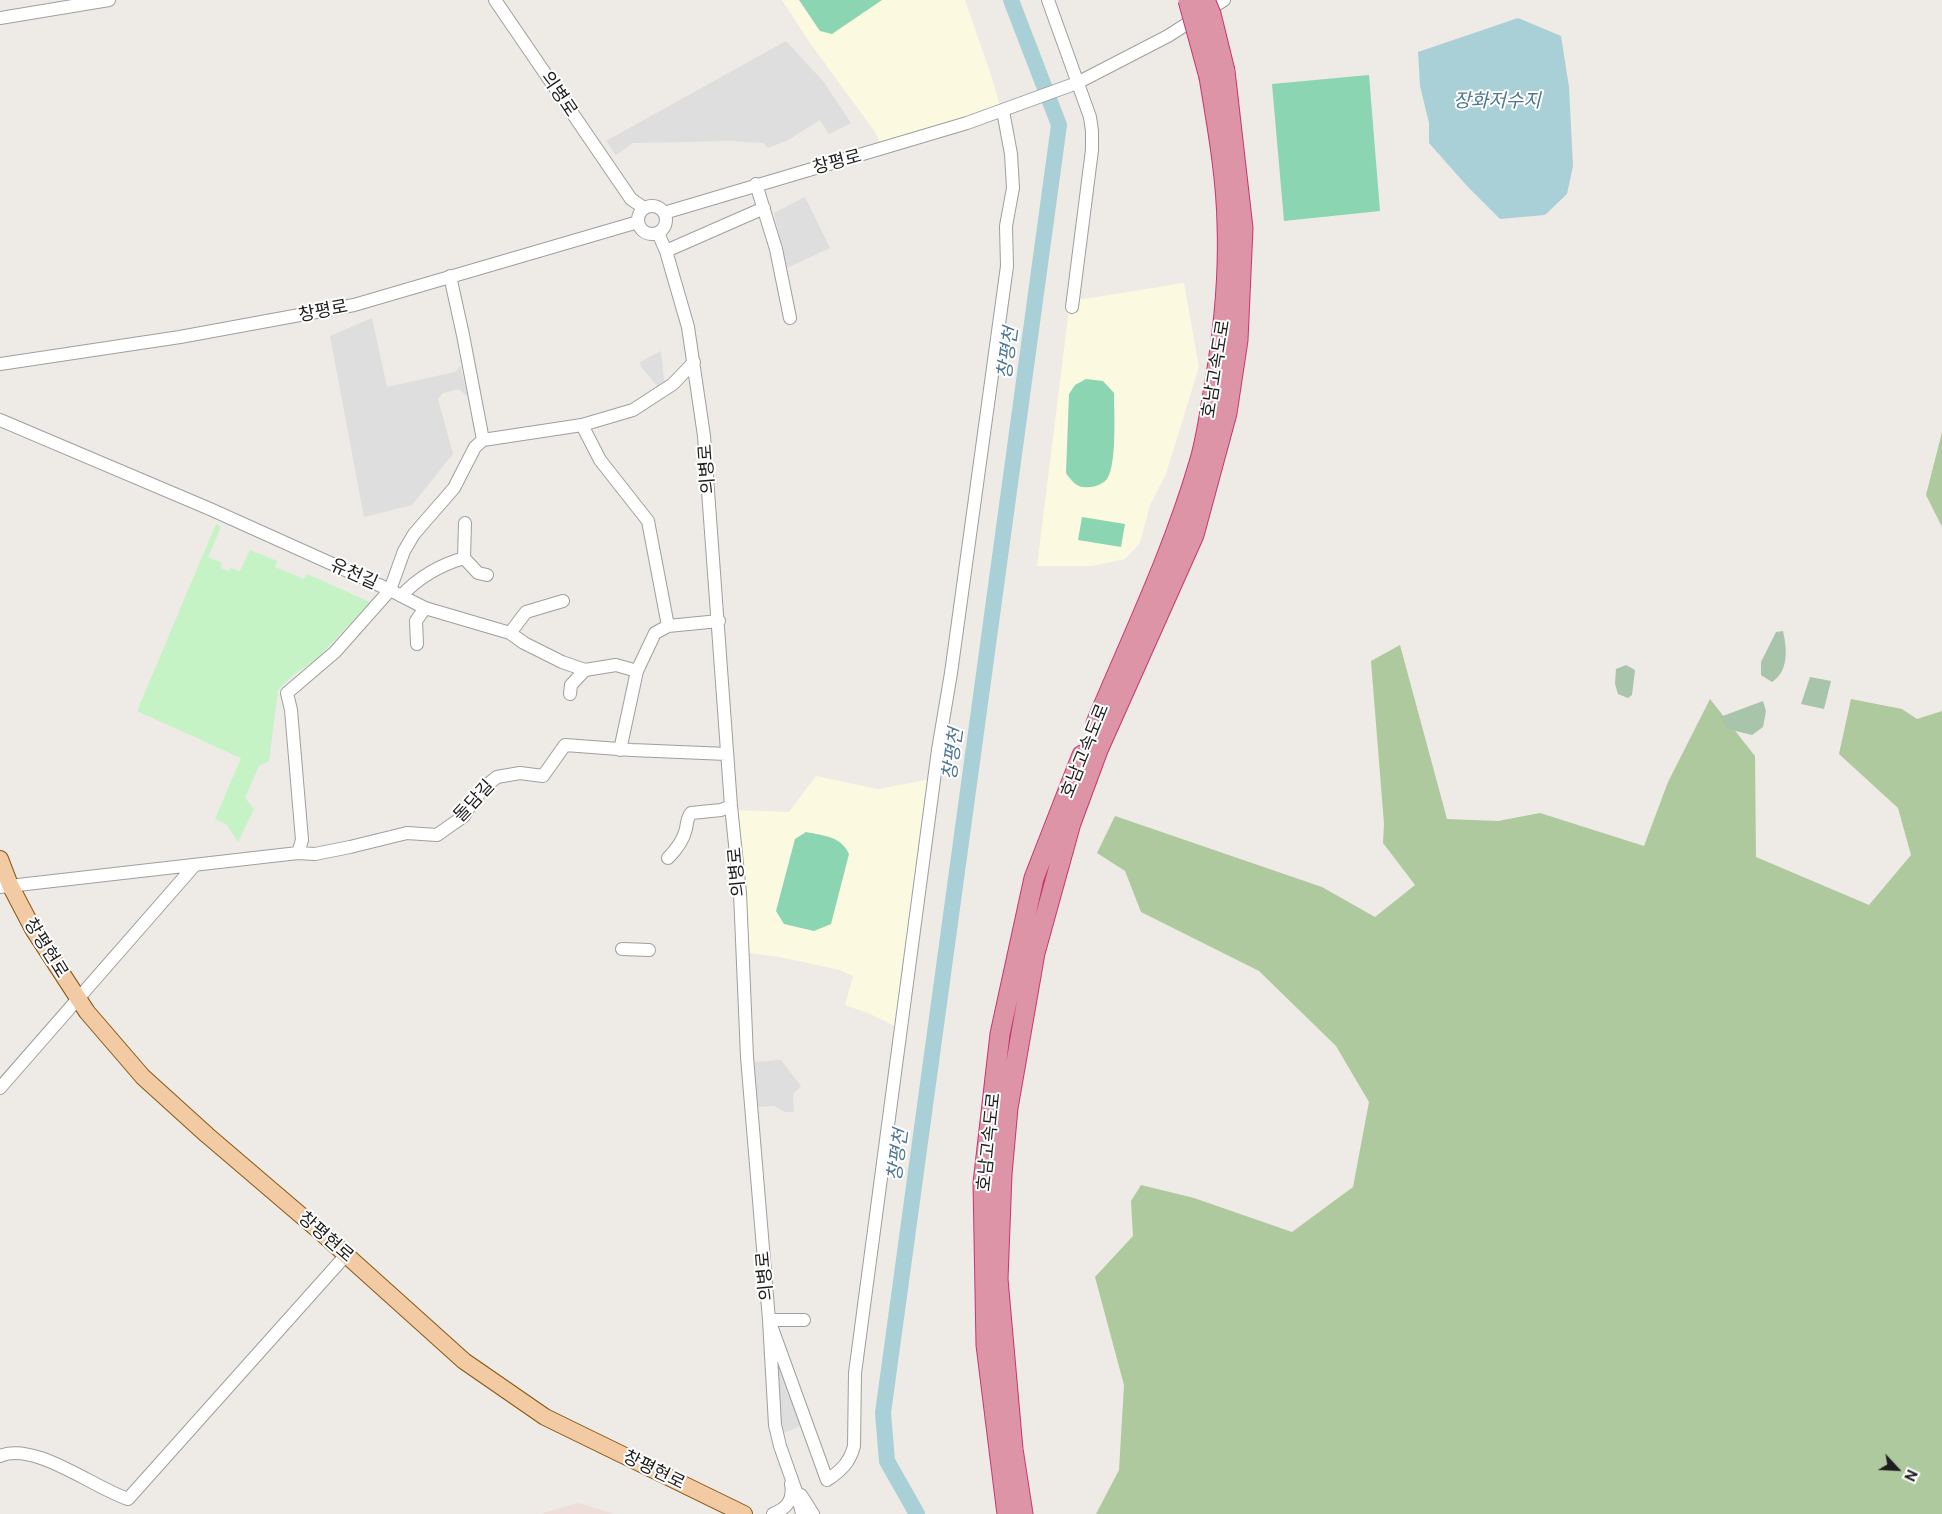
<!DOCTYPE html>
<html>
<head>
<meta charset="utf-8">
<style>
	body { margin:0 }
	#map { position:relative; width:1942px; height:1514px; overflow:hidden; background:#eeeae5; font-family:"Public Sans",sans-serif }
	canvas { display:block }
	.north { position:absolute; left:1872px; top:1444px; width:50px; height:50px; -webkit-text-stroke:4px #fff; paint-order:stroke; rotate:115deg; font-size:14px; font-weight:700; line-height:20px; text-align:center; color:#1e1e1e }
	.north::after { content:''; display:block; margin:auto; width:18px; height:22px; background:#1e1e1e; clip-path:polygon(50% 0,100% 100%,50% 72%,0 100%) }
</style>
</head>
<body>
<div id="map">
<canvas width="1942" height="1514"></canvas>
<div class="north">N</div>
</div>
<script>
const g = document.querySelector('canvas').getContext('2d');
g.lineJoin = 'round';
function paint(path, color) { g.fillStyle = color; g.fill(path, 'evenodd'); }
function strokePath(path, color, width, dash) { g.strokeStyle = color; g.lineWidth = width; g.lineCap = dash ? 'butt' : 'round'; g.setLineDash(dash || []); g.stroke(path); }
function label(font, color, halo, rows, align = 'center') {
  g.font = font + ' "Public Sans","Noto Sans KR",sans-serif'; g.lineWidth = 4; g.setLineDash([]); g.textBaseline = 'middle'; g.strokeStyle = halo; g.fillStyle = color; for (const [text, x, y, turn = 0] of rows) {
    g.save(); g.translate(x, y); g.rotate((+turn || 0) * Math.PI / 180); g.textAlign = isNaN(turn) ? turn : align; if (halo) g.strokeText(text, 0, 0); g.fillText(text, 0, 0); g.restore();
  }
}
const education = new Path2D(`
	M782,0H965L991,75L1001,109L882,147L875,132L810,43Z
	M1184,283L1199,367L1166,474L1150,505L1140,543L1125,559L1092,566H1037L1070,301Z
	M816,776L878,789L931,779L899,1028L870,1014L845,1005L853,976L840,970L779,957L750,953L735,810L789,812Z`);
const military = new Path2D(`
	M578,1503L615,1514H540Z`);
const forest = new Path2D(`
	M1942,432V527L1926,495Z
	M1400,645L1447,819L1498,821L1540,813L1644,846L1668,782L1710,699L1755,756L1756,857L1869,905L1911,855L1898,808L1839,754L1851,699L1902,709L1917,719L1942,711V1514H1096L1119,1470L1124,1385L1095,1277L1133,1236L1131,1201L1141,1185L1194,1198L1292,1232L1353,1187L1369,1102L1336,1046L1259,971L1141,912L1125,871L1097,853L1115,816L1322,887L1375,917L1415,885L1383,843L1384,824L1371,661Z`);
const cemetery = new Path2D(`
	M1783,631C1787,649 1789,671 1772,682L1761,675V662L1776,632Z
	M1626,665L1635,670L1632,695L1628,698L1618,694L1615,684L1616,669Z
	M1810,677L1831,681L1824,709L1801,704Z
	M1763,701L1766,711L1763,727L1752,735L1728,729L1720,717Z`);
const park = new Path2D(`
	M216,524L221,527L208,557L222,563L221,568L228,571L231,568L240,571L250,550L277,561L275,567L304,579L307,574L370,602L317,659L293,675L278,690L269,761L259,766L245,798L254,809L238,842L226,824L215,819L241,758L137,711Z`);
const pitch = new Path2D(`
	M799,0H882L832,34L820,31Z
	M1369,75L1380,211L1284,221L1272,84Z
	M1086,379L1103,381L1114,393C1114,412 1117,464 1107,479C1104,483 1096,487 1090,487C1078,489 1072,482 1066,473L1069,394L1075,385Z
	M1082,517L1125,524L1121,547L1078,540Z
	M806,832C824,836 841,836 849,854L831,924L814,931L784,924L776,911L795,839Z`);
const parking = new Path2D(`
	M786,41L823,81L851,123L829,134L820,120L788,140L768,148L763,143L730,141L633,143L616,155L606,141Z
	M805,197L830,248L787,268L774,213Z
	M372,318L387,387L455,372L460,366L468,397L459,389L443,393L438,399L453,454L412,505L364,517L330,336Z
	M661,351L664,380L669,383L660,389L641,367L640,362Z
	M781,1060L801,1086L793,1094L794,1112H785L774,1106L756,1107L754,1062Z
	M775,1347L804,1423L794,1429L780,1434Z`);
const water = new Path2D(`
	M1518,18L1561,36L1569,87L1573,166L1567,194L1545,215L1500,219L1467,186L1429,143V123L1420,86L1418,52Z`);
const river = new Path2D(`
	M917,1514L887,1461L883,1413L1059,125L1011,0`);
const minor = new Path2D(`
	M495,0L631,199L644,208
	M1048,0L1090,117L1092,131V150L1072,307
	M0,18L109,0
	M756,184L776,249L790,318
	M638 220a14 14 0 1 1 28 0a14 14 0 1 1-28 0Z
	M664,213L967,123L1077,83L1168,36L1224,0
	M658,233L666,251L688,327L704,436L731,806L740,893L747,1057L769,1320L775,1425L780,1446L798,1497L802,1514
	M666,251L764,208
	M0,364L180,337L354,305L638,222
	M0,420L210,509L390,590L404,551L414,534L454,488L475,447L483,440L463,335L450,276
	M483,440L582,425
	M464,558L465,523
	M401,596C418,578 440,565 464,558L478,573L487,575
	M668,626L648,521L600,460L582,425L633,410L673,384L694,362
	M510,633L524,643L562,662L585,670L616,665L637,671L655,633L668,626L719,621
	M417,644L416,621L425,608
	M570,694L571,685L585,670
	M620,750L637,671
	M298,853L302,840L291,710L287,693L335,652L390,590L425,608L510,633L526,612L563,601
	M668,858C677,849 683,841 686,829C687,823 687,818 691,813L721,810L731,806
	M0,887L298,853L315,854L350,847L407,833L437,835L464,816L473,801L487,785L497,777L520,773L543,776L565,745L632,750L727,754
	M622,949L649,950
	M0,1088L194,866
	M804,1320H769L827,1480C841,1471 850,1462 854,1446L855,1373L938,750L951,673L1007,266L1006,226L1013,188L1011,154L1003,111
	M0,1456C34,1441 94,1488 128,1499L346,1255
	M801,1495L813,1514
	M773,1514C787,1508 794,1500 791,1484`);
const major = new Path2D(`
	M0,859L10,885L33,929L87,1012L143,1077L207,1135L324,1235L464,1361L545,1417L744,1514`);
const highway = new Path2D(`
	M1096,723C1132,637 1173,552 1199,463C1206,440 1209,416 1213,393C1223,337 1229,280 1227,224C1226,174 1217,126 1209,77
	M1007,1514L986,1345L983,1183L1000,1034L1034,878L1082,755
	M1023,1514L1013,1449L998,1279L1002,1174L1008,1108L1035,953L1071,823L1098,750L1194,535L1227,413L1238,340L1243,228L1225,71`);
const highwayBridge = new Path2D(`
	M1188,0L1209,77
	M1205,0L1211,14L1225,71`);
const streetNames = [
	["의병로",559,94,56],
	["창평로",837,162,-15],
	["창평로",323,311,-11],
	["호남고속도로",1216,369,-81],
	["의병로",707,469,-94],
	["유천길",354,574,24],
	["호남고속도로",1085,751,-68],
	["돌담길",474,801,-47],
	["의병로",737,872,-95],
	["창평현로",46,948,58],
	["호남고속도로",989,1142,-84],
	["창평현로",326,1237,41],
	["의병로",765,1276,-95],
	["창평현로",654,1470,26]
];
const waterNames = [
	["장화저수지",1497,101],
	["창평천",1008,353,-82],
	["창평천",953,754,-82],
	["창평천",898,1155,-82]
];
paint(education, '#fbf9e0');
paint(military, '#eeddd9');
paint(forest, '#aec99e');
paint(cemetery, '#a8c4aa');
paint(park, '#c6f3c6');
paint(pitch, '#8bd5b2');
paint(parking, '#dedede');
paint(water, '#aad0d7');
strokePath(river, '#aad0d7', 16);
strokePath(minor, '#9f9f9f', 14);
strokePath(major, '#88570f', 18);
strokePath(highway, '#c73673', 21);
strokePath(minor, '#fff', 12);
strokePath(major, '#f2cba5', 16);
strokePath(highway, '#dd94a7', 19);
strokePath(highwayBridge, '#c73673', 21, []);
strokePath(highwayBridge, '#dd94a7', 19);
label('18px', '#1e1e1e', '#fff', streetNames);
label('italic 19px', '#4d7794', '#fff', waterNames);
</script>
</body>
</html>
